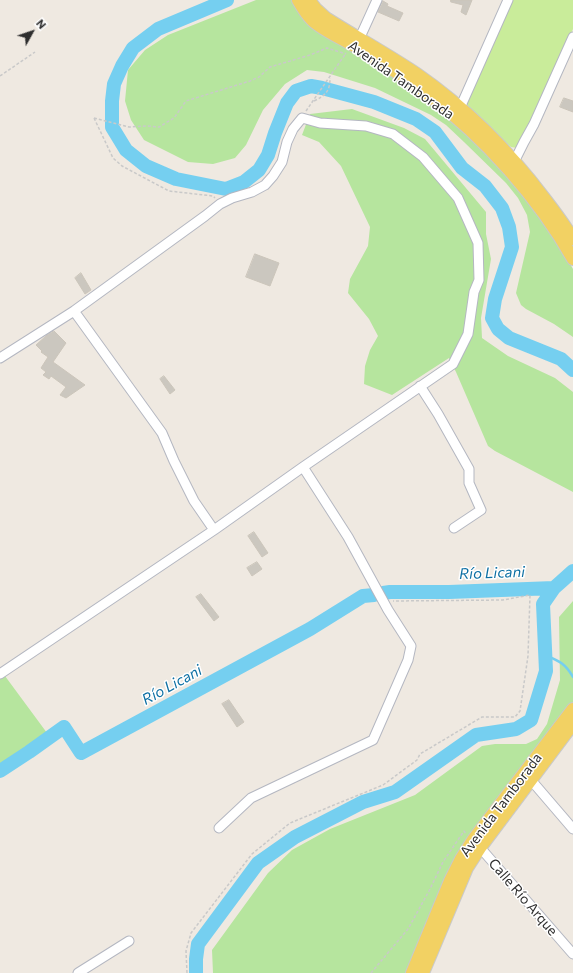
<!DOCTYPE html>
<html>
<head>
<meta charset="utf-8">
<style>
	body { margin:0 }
	#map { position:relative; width:573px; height:973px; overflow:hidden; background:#efe9e1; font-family:Commissioner,sans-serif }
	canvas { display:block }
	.north { position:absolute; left:12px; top:12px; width:40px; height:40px; -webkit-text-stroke:3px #fff; paint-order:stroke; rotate:50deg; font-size:11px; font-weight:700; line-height:16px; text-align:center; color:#2e2e2e }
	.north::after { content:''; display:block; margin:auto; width:14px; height:18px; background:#2e2e2e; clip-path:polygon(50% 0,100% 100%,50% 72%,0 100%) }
</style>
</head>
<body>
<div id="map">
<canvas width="573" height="973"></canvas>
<div class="north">N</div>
</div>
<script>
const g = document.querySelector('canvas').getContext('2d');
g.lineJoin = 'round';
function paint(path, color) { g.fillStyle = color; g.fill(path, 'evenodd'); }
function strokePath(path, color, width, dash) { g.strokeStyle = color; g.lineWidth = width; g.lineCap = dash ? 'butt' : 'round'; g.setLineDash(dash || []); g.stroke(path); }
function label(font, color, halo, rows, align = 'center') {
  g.font = font + ' Commissioner,sans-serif'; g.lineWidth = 3; g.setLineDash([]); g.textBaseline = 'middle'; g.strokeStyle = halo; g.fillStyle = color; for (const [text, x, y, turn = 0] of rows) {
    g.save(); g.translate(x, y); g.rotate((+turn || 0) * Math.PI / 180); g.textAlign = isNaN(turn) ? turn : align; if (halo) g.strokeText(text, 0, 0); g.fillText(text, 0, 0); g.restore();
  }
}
const green = new Path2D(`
	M256,0H294L380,66L427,100L463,130L515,185L558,243L573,269V337L554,324L526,309L521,305L516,293L530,232L527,215L518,198L506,183L464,142L446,125L431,115L375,88L324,72L307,70L285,84L263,110L246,145L235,158L213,164L188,162L144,140L131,120L125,101L128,70L145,50L168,35Z
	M352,109L404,128L425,139L486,212V234L491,259L481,318L482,338L508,356L555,378L573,392V492L495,451L488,446L456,372L449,358L392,395L364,384L365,366L370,350L378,336L369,319L348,293L350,279L368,246L370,227L341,166L319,142L302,135L310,114Z
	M573,601V702L507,790L408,973H213L212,950L268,873L292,850L330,829L415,795L482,746L495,744H526L537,739L547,724L560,680L559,617Z
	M5,676L50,737L0,771V679Z`);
const pitch = new Path2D(`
	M512,0H573V29L531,121L517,148L511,147L480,120L465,103Z`);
const stream = new Path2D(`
	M545,655C559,661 565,663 573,677`);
const river = new Path2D(`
	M227,0L158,29L133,48L122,66L114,84L112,101V127L126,150L146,166L176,179L226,189L244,182L259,170L268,155L275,133L287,103L296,91L311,86L322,88L374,102L416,119L435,132L462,168L485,186L502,208L509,227L512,247L495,299L492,318L498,329L509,338L561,359L573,370
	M383,593L390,592H449L554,588
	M0,771L29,752L64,727L81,753L310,629L363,596L374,595
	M196,973V959L198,944L258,863L295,837L363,802L395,792L476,735L516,729L531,720L546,671L543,604L554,588L573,571`);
const building = new Path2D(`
	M451,0H472L466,15L461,12L463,5L451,2Z
	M383,1L388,4L387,6L403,13L399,21L378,12Z
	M564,98L573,101V112L560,107Z
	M255,254L279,263L270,286L246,277Z
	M81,273L91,290L85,294L75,278Z
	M54,331L66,343L53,362L85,385L66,398L60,395L66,387L51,376L49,379L43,375L46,372L41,368L48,357L41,352L42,351L36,345L47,335Z
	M164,376L175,390L170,394L160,379Z
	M254,532L268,553L262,557L248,536Z
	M257,562L262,569L252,576L247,568Z
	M201,594L219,617L214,621L196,597Z
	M229,700L244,722L237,727L222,704Z`);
const path = new Path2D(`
	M0,76L35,52
	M314,101C326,95 330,91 330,78
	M306,111L346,53
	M94,118L129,127L147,126L159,127L174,118L186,101L250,81L259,77L270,67L310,55L327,48L346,54
	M94,118L113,158L122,166L169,191L213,196L215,198
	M187,973L186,951L191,933L252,854L290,823L383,785L417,760L420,754L482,717H515L520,711L528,656L530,595L503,600L393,601
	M371,973L408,929L429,891L443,862L464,831L466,834`);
const minor = new Path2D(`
	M357,44L377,0
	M460,108L508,0
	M515,160L524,142L534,124L573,37
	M74,311L162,433L174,461L194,501L214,530
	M0,358L74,311L205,216L220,204L232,198L252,192L265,185L273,176L282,162L287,142L293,129L302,118L320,123L366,126L393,134L423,157L458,198L478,243L479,280L474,292L468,334L453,364L303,467L214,530L0,674
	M420,386L438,414L469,469V483L481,510L454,528
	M531,780L573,829
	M219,828L251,798L373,740L408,660L411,646L388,610L348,537L303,467
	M477,844L573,954
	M78,973L129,941`);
const major = new Path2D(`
	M298,0C302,7 306,14 312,20C322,30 343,39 356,47C381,62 406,78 429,96C485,137 539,199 573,259
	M309,0L316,9L326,18C356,37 387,54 417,74C466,108 509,151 545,199C555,212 565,225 573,239
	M412,973L450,881L461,859L473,840L573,709
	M423,973L467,868L480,848L573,724`);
const streetNames = [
	["Avenida Tamborada",401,80,35],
	["Avenida Tamborada",501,805,-53],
	["Calle Río Arque",523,897,49]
];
const waterNames = [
	["Río Licani",492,573,-2],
	["Río Licani",172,685,-29]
];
paint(green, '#b6e59e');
paint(pitch, '#c9ec9a');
strokePath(stream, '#75cff0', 2.5);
strokePath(river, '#75cff0', 14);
paint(building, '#cbc7bf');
strokePath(building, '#cbc5ba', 1);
strokePath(minor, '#b4b7c1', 11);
strokePath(major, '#c9c9c9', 14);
strokePath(path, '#c9c9c9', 1.5, [3, 2]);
strokePath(minor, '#fff', 9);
strokePath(major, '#f2d163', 12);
label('14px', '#2e2e2e', '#fff', streetNames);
label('italic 15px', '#0d6fa3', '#fff', waterNames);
</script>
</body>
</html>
